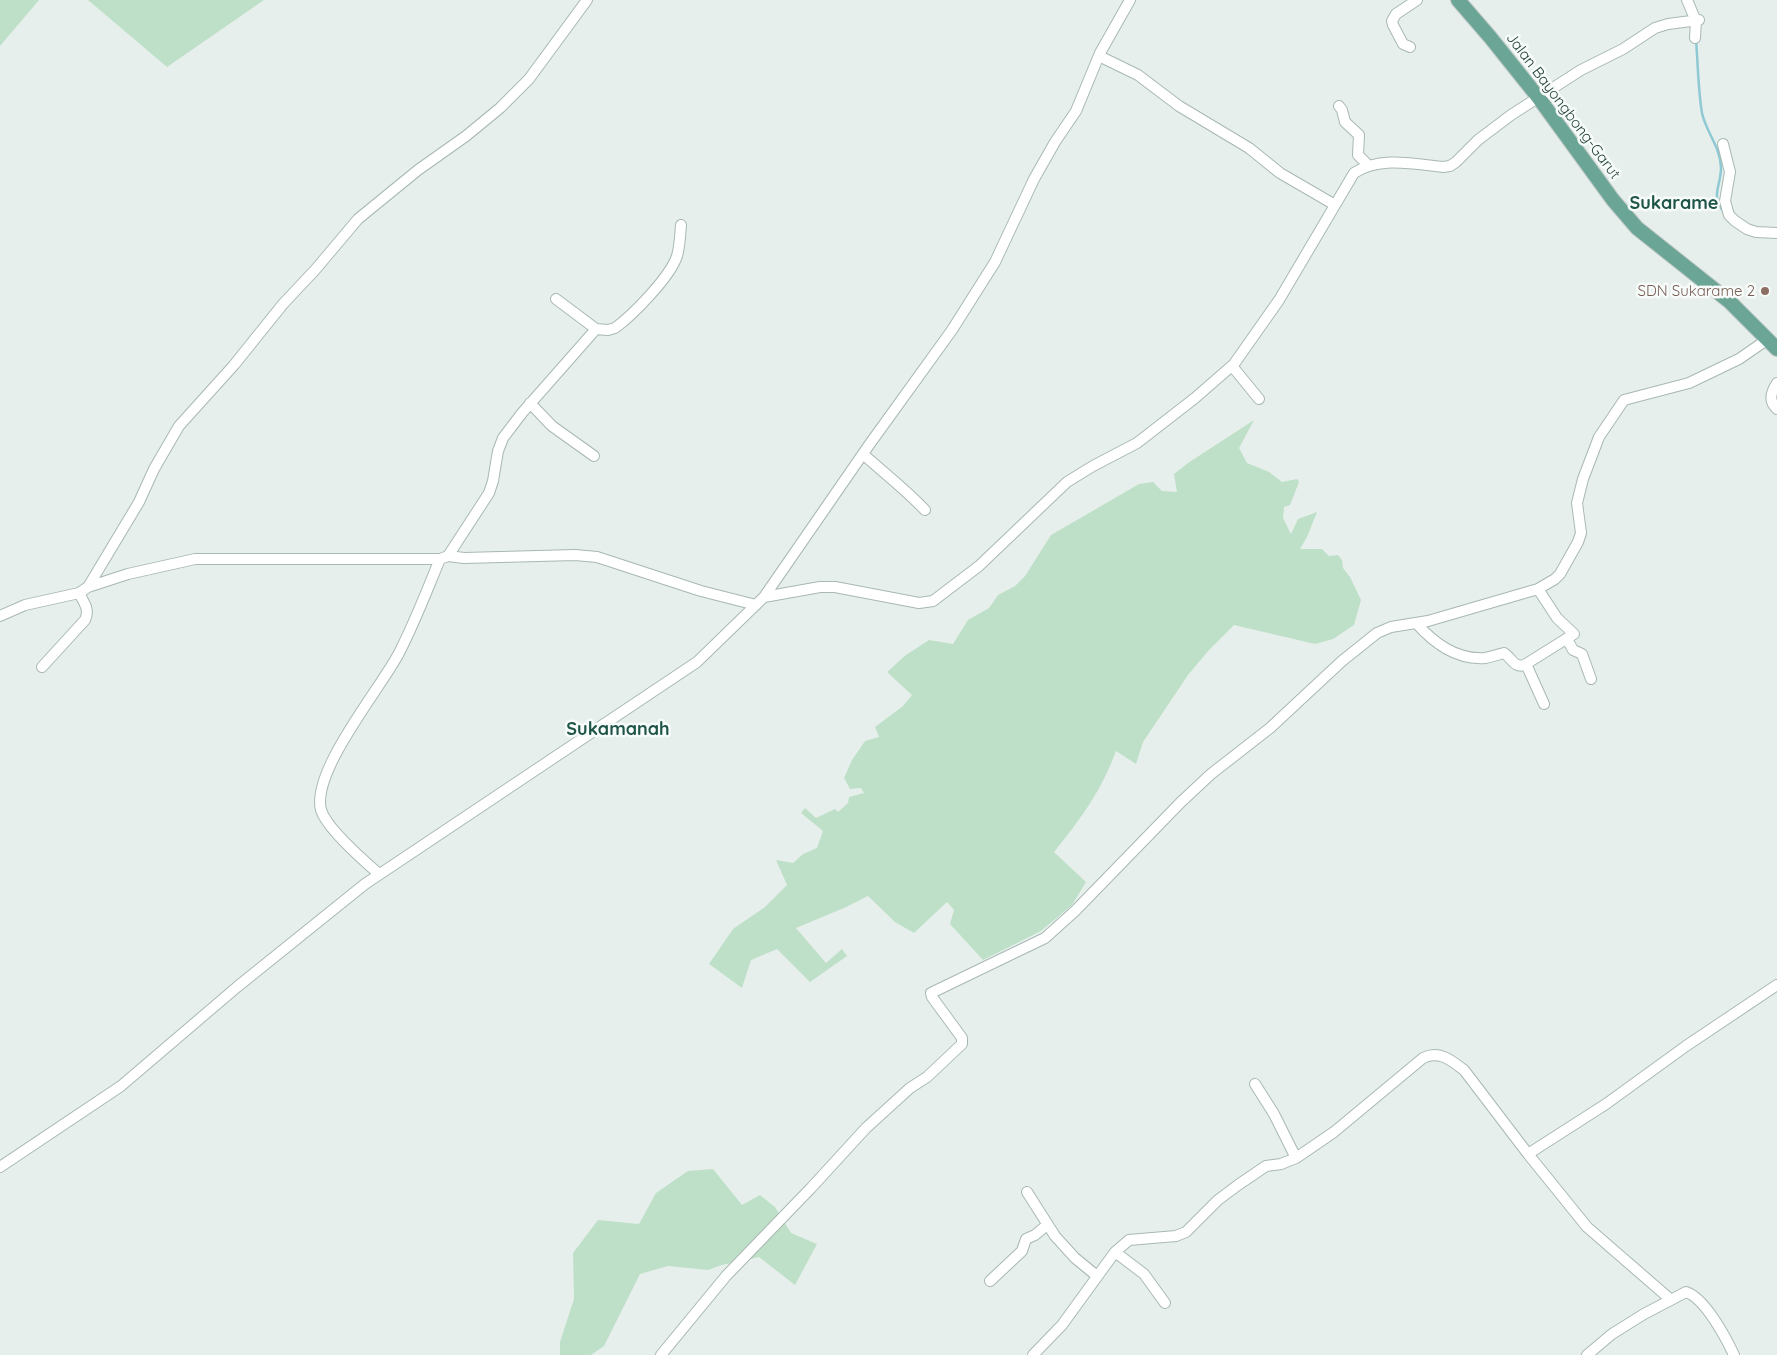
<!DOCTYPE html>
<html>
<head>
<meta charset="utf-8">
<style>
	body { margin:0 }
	canvas { display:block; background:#e6efeb }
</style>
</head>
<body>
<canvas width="1777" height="1355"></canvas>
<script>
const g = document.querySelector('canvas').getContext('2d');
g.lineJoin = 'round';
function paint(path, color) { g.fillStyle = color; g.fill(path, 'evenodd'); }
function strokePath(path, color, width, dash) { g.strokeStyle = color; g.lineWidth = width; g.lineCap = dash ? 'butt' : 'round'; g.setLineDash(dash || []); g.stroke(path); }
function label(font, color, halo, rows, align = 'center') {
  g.font = font + ' Quicksand,sans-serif'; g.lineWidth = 5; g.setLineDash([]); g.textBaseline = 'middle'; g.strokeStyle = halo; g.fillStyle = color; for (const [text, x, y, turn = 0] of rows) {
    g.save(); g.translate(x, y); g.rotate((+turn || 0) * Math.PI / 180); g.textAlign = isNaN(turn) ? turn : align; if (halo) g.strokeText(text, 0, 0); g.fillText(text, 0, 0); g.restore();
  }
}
const green = new Path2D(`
	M0,0H39L0,46Z
	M88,0H264L167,67Z
	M1254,420L1239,448L1247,463L1269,472L1282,482L1297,479L1299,482L1290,505L1284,507L1283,518L1291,534L1298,519L1317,512L1307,537L1300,549H1322L1329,556L1338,555L1342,560L1343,568L1350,577L1361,600L1354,625L1333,639L1315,644L1234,625L1209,650L1188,675L1143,742L1136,764L1116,751C1102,790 1080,820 1054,852L1086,882L1072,905L1041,931L983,960L950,924L954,910L947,902L914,933L895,922L868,896L844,908L796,928L826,963L842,949L847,956L810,982L777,949L751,960L742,988L709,964L733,929L765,907L787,885L776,860L793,863L803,854L817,848L823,831L801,813L805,808L816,818L835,809L838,812L848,803L849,797L864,793L861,788L850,789L844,778L852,760L865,741L879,737L875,727L903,706L912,695L887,672L906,655L929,640L953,644L968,620L989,608L998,595L1015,586L1025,576L1051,535L1139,484L1153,482L1162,491L1177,492L1174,474L1188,463Z
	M713,1169L742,1205L760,1195L775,1207L791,1233L817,1244L795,1285L759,1257L722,1265L708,1270L668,1266L640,1274L604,1346L591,1355H560V1342L574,1299L573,1253L598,1220L639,1224L656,1193L688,1171Z`);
const stream = new Path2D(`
	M1696,40C1698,64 1698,89 1702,113C1706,132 1721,148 1721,168C1721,186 1710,196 1724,212`);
const minor = new Path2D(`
	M1687,0L1696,21L1695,38
	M1410,47L1403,44L1393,25L1392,21L1396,14L1417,0
	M1099,56L1138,75L1179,106L1249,148L1280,173L1335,205
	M1339,106L1342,110L1345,122L1359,135L1358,155L1369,166
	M1723,144L1730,172L1725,201L1729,215L1735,221L1747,229L1756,232L1777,233
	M596,329L608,330L615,328C633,315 670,277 677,256C680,246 680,235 681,225
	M1232,366L1259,399
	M1777,383C1771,392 1768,401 1777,409
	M530,403L552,426L594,456
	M863,454C884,473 905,489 925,510
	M448,556L489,493L493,481L498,451L503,438L522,413L596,329L556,299
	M88,587L128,574L195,559H440
	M1538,589L1557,618L1574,634L1526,664L1544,704
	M764,597L869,445L952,330L995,262L1034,179L1055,142L1076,111L1100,53L1130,0
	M0,616L25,605L79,593L88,587L139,502L154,469L179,426L234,365L283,304L315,270L358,219L418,170L466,136L500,108L529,79L587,0
	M1416,623C1434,643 1456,660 1485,658C1491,657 1497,655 1504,653C1512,658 1515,670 1526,664
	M1567,639L1573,650L1582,654L1591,679
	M42,667L85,620C90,609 84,603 79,593
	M379,874C364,861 326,827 321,810C311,771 381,688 399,653C415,622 427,590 440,559L448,556L464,558L575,555L597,557L701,591L756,605
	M1255,1084L1274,1114L1296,1158
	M1528,1154L1587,1227L1670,1299
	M0,1167L121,1086L237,987L365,884L697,662L764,597L820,587H835L919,603L933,601L979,566L1067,482L1093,466L1137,443L1195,398L1234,364L1279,300L1354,173C1380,156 1414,164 1443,167L1450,166L1456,162L1478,140L1511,115L1581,70L1623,49L1655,28L1668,24L1699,20
	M1027,1192L1055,1236L1075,1258L1097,1276
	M1115,1252L1144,1274L1165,1303
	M990,1281L1022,1251L1026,1239L1035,1235L1047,1225
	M661,1355L726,1276L811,1188L866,1128L910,1088L927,1077L962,1044V1038L932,997L931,993L1045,938L1075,911L1181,802L1211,774L1270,728L1342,661L1377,633L1391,627L1428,621L1538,589L1555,579L1560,574L1578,542L1581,533L1577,503L1583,479L1599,437L1624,400L1689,383L1739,359L1768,339
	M1033,1355L1062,1325L1115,1252L1129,1240L1176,1236L1186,1232L1218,1200L1238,1185L1266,1166L1281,1164L1296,1158L1334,1132L1423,1058C1439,1050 1451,1060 1464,1070L1528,1154L1606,1104L1686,1046L1777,985
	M1587,1355L1612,1334L1644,1314L1686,1292C1705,1298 1726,1338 1734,1355`);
const major = new Path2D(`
	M1458,0L1490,37L1538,97L1613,200L1637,228L1730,302L1777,349`);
const markers = [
	[1765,291,5,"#8d6e63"]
];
const streetNames = [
	["Jalan Bayongbong-Garut",1563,106,53]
];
const educationNames = [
	["SDN Sukarame 2",1755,291]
];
const quarterNames = [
	["Sukarame",1674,204],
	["Sukamanah",618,730]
];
paint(green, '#bfe0c8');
strokePath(stream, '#8ec9d4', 2.5);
strokePath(minor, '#a8b8b2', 12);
strokePath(major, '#c2cac8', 16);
strokePath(minor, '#fff', 10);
strokePath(major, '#6aa596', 14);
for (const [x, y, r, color] of markers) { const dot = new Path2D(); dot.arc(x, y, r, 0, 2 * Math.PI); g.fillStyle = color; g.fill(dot); strokePath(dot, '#f7fbf9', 2); }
label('15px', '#24423a', '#f7fbf9', streetNames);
label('15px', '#785e54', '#f7fbf9', educationNames, 'right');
label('bold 18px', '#1f5548', '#f7fbf9', quarterNames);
</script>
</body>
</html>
